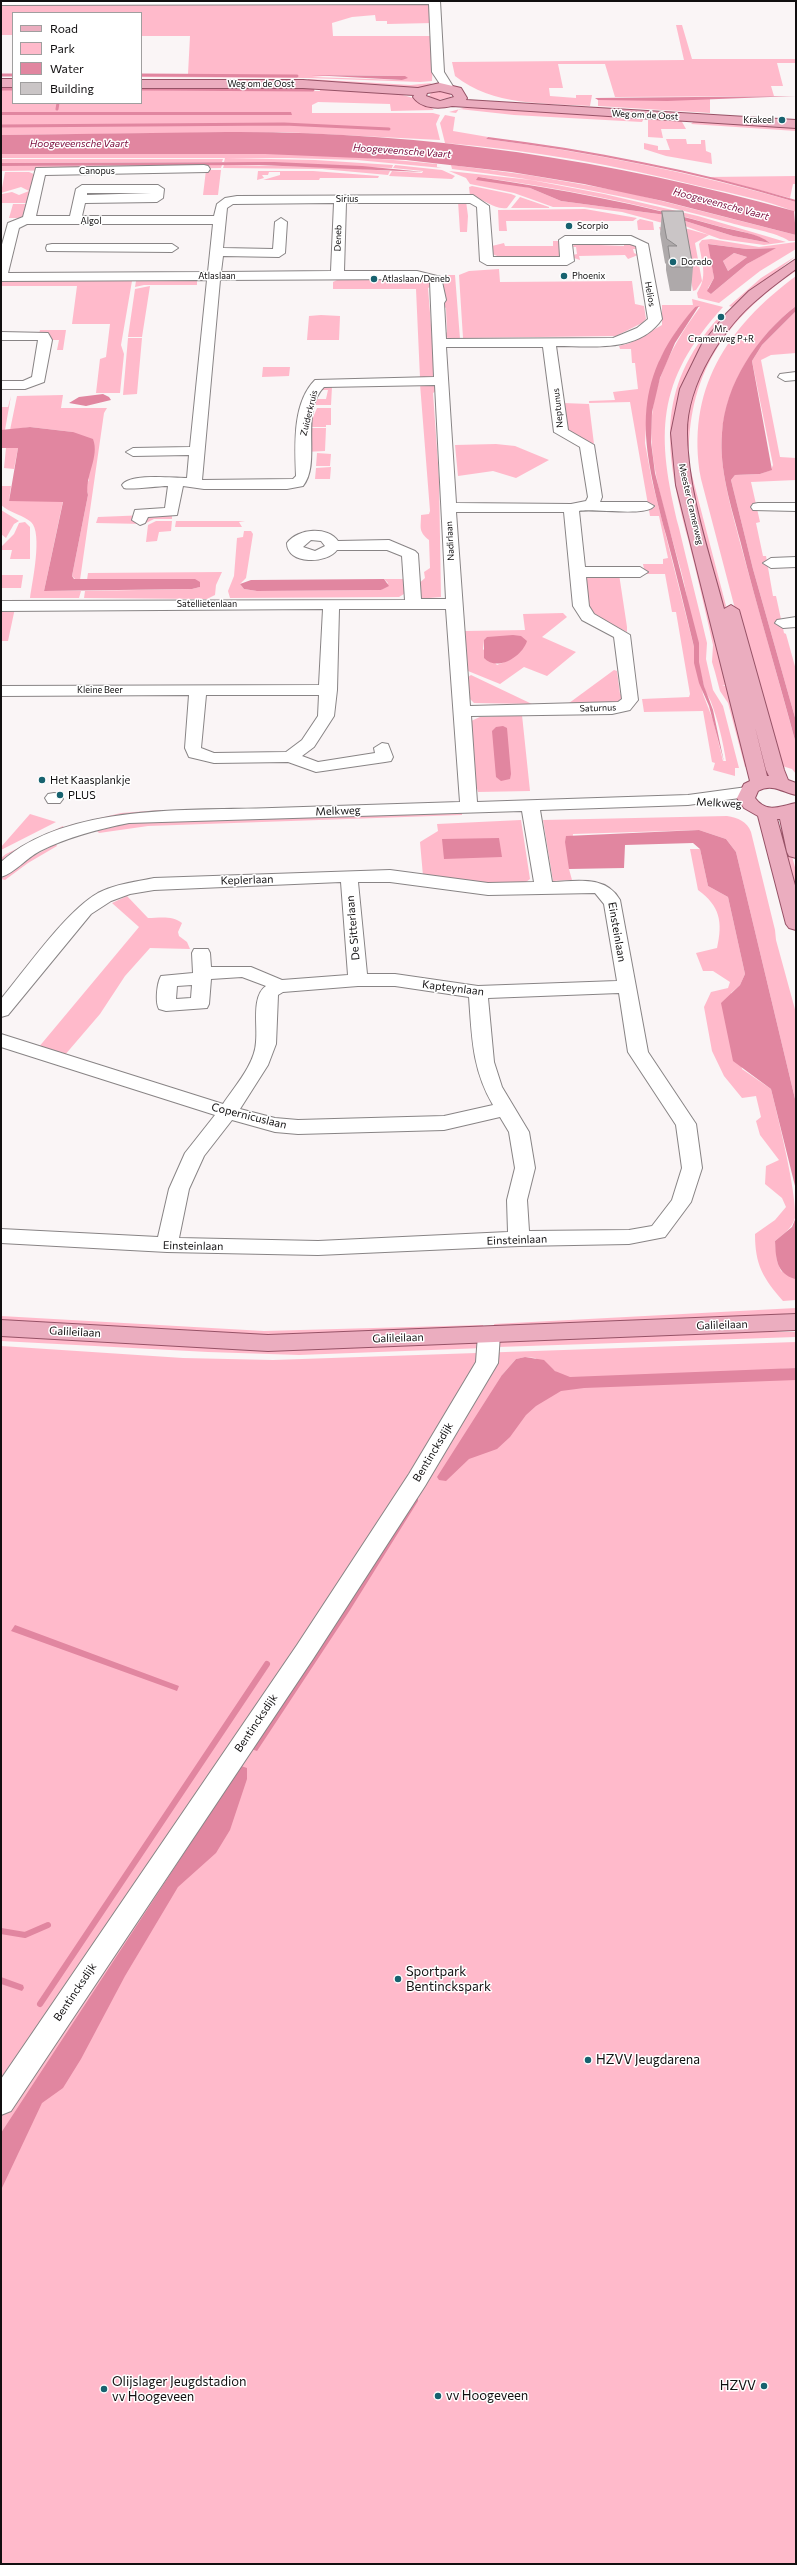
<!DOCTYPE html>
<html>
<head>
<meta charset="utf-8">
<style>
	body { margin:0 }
	#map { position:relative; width:797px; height:2565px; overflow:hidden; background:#faf5f6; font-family:Commissioner,sans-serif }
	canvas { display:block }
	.frame { position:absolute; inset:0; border:2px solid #110f10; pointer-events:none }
	.legend { position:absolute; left:12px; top:12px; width:130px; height:92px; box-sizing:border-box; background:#fff; border:1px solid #a09f9f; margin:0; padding:5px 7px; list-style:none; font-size:12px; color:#110f10 }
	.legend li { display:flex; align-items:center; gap:8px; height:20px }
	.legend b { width:20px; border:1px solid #a09f9f }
</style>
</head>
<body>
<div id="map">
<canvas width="797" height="2565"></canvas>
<div class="frame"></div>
<ul class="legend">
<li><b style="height:5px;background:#ebadbf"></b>Road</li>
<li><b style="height:11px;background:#ffbacb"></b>Park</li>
<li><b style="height:11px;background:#e186a0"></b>Water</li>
<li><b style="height:11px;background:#cac5c6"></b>Building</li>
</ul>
</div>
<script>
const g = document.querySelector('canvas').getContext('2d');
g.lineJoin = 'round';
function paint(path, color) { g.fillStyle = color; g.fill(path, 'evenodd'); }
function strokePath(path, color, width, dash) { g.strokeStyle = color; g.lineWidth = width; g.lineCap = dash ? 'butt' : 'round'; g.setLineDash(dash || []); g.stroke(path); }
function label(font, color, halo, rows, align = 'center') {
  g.font = font + ' Commissioner,sans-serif'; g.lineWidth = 3; g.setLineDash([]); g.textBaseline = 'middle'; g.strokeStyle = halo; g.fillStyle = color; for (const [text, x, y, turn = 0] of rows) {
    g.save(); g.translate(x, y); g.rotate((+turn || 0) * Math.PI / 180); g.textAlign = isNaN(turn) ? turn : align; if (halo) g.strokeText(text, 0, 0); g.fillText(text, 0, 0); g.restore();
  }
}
const green = new Path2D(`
	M431,3L433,23L387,24V21H376L375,15L352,17L332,23L333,36H434L432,81L420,82L309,78L141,77V74H188L190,36H141V13H13V35H1V4ZM334,75L405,76L402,80L312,77Z
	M676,25H682L692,59H796V63H777L783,86H771L774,96L615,97L605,64H558L563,88H549L550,96L576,98V95H592L590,106C543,103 493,106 455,76L452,62L684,60Z
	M308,79L411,85L432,83L420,89L308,82Z
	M141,86H313V89H141Z
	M1,89H13V103H141V90L320,91V89C351,90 411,87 434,110L391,111L390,104L318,102L312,105V113H433L440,115L436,124L440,140L282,132L1,135Z
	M441,91L450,94L451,97L438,100L429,96L431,93Z
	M656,99H710V113L598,106V100Z
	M467,107L641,117L643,120L642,122L514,115L459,109L456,113L449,112Z
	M445,115L455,117L453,131L488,137L486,139C591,152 694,173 796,202V212C765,200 731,193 699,186C616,165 531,150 445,143L440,123Z
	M648,118L681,120L686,129H661L663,138L648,137Z
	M694,121L796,126V131L691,124Z
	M666,139H686L687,144H701V140H705L706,151L711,153L712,164L666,156L644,149V143L658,146V150H670Z
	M1,154C146,154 292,148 437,164V167L442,168L357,160L289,158H1Z
	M225,158L315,160L393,165L392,168L224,162Z
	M1,159H223L222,162H201L1,163Z
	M222,165L221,168L1,171V166Z
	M224,165L336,167L390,171L388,175L322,169L223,168Z
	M395,165L442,170L455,176L452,179L389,176L392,171L422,173L423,171L393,168Z
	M451,165L528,175L626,192L796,235V241H789C776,232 747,228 731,223C639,198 546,180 452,169Z
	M206,170H221L218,195H203Z
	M258,171H313L379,176L378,178H320L319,180H263L280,175V172H269L268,175H262L264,178L257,180Z
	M449,171L531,180L604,194L698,216L786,242L764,245L720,239L685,226L670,225L622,212L583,207H553L514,193L470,184L466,178ZM478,177C559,188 639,203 718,226C733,230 757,233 770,243L733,236L666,215L561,201L530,188Z
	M5,172H29L36,175L31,203H1L2,194L12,192L19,195L29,191L21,187L1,193Z
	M796,176V184H793L790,198L709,177Z
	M472,186L511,194L516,196L507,208C493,210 484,198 470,196L469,187Z
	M520,197L549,207V208H511Z
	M458,201H466L468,216L467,232H460Z
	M13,204H30L28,218H9Z
	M585,209L637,218L633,221H506L507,231H499L498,210Z
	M640,219L653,222L654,230H638L637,221Z
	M659,227L688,229L709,235L695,243L702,281L696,290L693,291L682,234L660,230Z
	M711,239L759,247L796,242V249L760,271L719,303L698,298L697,293C708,276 702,264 699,244L702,240ZM709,244L747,249L775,248L747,264L711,294L708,288L714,278Z
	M553,241H560L562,255L554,259V256H506L505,259L492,254V246L504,243L505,246H553Z
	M624,243L636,245L638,249H633L634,253L638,255L628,259L625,255L579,256L580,260L574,258L573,255L577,254L576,247H573L574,244L624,246Z
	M734,253L747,257L728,271L723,261Z
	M796,256L732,307L729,306L761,278Z
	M796,267V271C725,319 686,375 689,464L768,767H761L695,510L684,427L701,365L752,299Z
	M499,269L500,282L632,281L635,304L644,306L646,319L642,323L616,336L463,338L459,275L469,271Z
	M445,275H455L460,339L457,340L449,339L444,335L447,332L446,308L442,305C446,298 445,285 440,278Z
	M796,276V306C757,336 726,384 722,433C719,471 732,510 741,546C759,612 778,678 796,744V774L792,769L782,766L756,689L701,479C685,390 727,327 796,276Z
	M425,279L431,282L432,286L428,288L435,375L433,378H420L416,289H333V282L337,280Z
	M1,281H132L121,345L124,354L120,393H96L100,359L106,357L110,324H72L77,286H1Z
	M136,281H197V285H144L135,287Z
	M150,286L142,337H128L135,289Z
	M692,299L723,307C655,382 656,435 679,528C688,566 698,605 707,643L706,659L713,690L723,706L739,768H735V776L713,770L715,763L712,762L703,711L644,712L642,699L689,697L690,694L676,612H672L665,574H645L643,564H663V559L668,558L659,516H650L630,402L589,403V401L615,400L613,392L638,389L635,363H632L631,349H620L619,346L630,343L662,325V305H693ZM695,307H700C626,406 651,459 680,567C691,606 693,647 704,686C705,692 709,697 711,702C718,720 723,742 726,761H723L713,720L703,694L694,647L652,481L645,443L647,408L660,359L677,330Z
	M796,311V353L771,355L761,360L780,457L796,458V480L751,482L760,522L756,523L763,556H766L773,596H776L784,633L786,634L796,670V721L753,569L731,480L735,475L760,474L771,470L773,465L752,361L762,345Z
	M321,315L340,316L339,340H307L309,316Z
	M719,317L721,318L677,417L723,651L721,667L726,685H722L726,686L728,690L752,767H745L728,703L720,691L715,672L712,662L713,645C705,610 697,574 688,539C665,452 654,390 719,317Z
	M40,330H66L63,350H57L59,340H51L39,334Z
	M128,338H142L137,394L123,395Z
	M263,367H290L289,376L262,377Z
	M420,384H433L439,389L433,393L439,478L441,597L417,599L415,587L425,578L424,572L430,568L429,540C418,531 421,528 421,515L429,514L430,511Z
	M326,386L332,387L331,405H314L315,399H326L328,390H321Z
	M63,395L61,408H107L104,413L80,580H76L72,576L88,495L86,485L89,480L73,432L30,427L10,430L17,396Z
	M11,396L5,430H1V407H8Z
	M563,403L589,404L594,444L567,433Z
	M317,408H331V425H326V427H309Z
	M308,428H326L325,451L305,452Z
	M496,444L515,446L549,460L516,478L493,471L458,476L455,445Z
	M6,448H18L14,469L4,468Z
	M317,453L331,454L330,466H316Z
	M331,467L330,479H315L316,468Z
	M1,486H11L9,501H63L44,591H81L79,598H30C32,583 43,533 31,522C25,516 10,513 1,505Z
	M1,510L19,521L14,524L6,538L1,534Z
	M172,514V519H154L144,524L96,523L98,517Z
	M156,521H172L171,531L159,532L157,541L146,542L148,525Z
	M176,521H245L239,522L242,527H175Z
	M25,522L30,527V559H10L12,550H1V547L14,534L19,523Z
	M244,531H251L253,534L246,578L240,584L244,589L257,591L381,590L388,583L384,579H405L404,594L399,597L230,598L228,591L234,576L237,538L243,537Z
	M222,572L216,585L215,595L207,599L84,598L85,591L192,589L200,587L128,580H87L88,573Z
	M619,574L627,627V632L591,615L585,575Z
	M1,575H23L21,588H1Z
	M15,608L8,641H1V612Z
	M563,613L567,617L542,637L576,652L547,676L524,667L500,684L468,671L465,631L525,630L523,614ZM484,641L509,660L497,665L483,649Z
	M614,670L617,671L620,694L625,696L620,703L565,706Z
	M471,675L532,704L474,703L470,699L468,677Z
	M522,715L530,791L478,792L474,778L471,721L480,717Z
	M161,810V813L72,827L70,825L121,813Z
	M462,811V815L148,826L99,833L97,831L126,824L156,821Z
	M30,814L56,822L1,850V847Z
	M727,816C738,818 747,821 751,832L775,930L776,940L796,1013V1103L736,852L726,839L699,830L573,834L569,869L572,880L553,881L543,820Z
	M521,820L530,879L526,882L496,884L423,876L420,842L438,831L437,824Z
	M63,826L65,829L1,864V858L6,854Z
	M777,830H785L796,871V905Z
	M56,844L57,846L28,863L5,880L1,879L22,862Z
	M690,849H700L708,886L728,897L745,974L740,985L731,993L742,1069L771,1089C778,1118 797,1193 795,1218C792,1229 783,1234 775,1241L777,1261L781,1271L796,1279V1300L783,1301C763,1278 755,1265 755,1234L775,1220L786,1207L782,1198L765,1184L766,1166L779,1160L760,1135L756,1121L761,1117L756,1096L742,1098L724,1076L712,1051L704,1007L711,992L728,988L730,982L713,971H703L696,953L717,948C723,922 720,906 698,890Z
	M127,896L148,918C159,918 172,915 182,923L178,932L179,936L187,942L190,949L150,948L125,976L100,1014L64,1056L38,1048L139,927L112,903Z
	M796,1308V1313L737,1318L495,1328L494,1324Z
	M1,1316L264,1331L483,1325L484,1329L265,1336L1,1321Z
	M736,1332H796V1337L498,1347L499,1341Z
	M1,1335L262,1349L484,1342V1348L299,1355L208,1352L1,1341Z
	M796,1342V1368L765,1370H796V2564H1V1346L183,1358L273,1360ZM525,1357L535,1358L561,1375H502L516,1359Z`);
const water = new Path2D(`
	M311,75L405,76L408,78L402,80Z
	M796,96L667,101L598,100L595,98Z
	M1,112H291L292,115H1Z
	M227,132C421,131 607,159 794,211L796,235L663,201L584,184L511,172L406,160L265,154H1V135Z
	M488,137C592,150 695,170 796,200V202C695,172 591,152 486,139Z
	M274,162L362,166L424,172L259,165L1,166V163Z
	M478,177C560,189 641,204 721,227C736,231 758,233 770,243L733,236L666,215L561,201L530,188L476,180Z
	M708,244L747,249L776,248L747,264L711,294L707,291L714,278ZM734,253L747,257L728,271L723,261Z
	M699,306L675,343L660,378L652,412L651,442L655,473L699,643V662L704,686L713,710L724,762L709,706L699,683L694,663V647C685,610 676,572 666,535C642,443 627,385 695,307Z
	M796,306V311L762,345L752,361L772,470L760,474L735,475L731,480L753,569L796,721V744C778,676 757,608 740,540C731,505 719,470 722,433C725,384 757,336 796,306Z
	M103,394L109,397L111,400L86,406L69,403L79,397Z
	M30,427L73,432L93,439C100,457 84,477 88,495L72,576L74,579H195L200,582V587L192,589L44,591L63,502L9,501L18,448H1V430Z
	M384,579L389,586L381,590L257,591L244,589L240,584L251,580Z
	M513,635L521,636L527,641C522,657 497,672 484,658V640L487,637Z
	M503,726L507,728L511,774L510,779L501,781L496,777L492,731L496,727Z
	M699,830L726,839L736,852L796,1103V1190L771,1089L733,1061L721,1003L740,985L745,974L728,897L708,886L700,849L693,843L625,845L624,868L569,869L565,842L566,836Z
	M499,838L502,857L444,859L442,839Z
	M796,1217V1279H795C776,1273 776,1259 775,1241L792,1227Z
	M525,1357L544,1360L555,1371L570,1377L796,1368V1380L584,1388L561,1391L536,1406L526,1415L510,1437L497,1449L469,1459L446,1481L439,1480L437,1477L502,1375L516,1359Z
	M418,1496V1501L350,1610L257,1751L251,1749Z
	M15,1625L179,1686L177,1691L11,1631Z
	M241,1766L247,1768V1779L230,1830L216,1853L178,1887L125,1976L81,2059L63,2088L42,2103L1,2190V2133Z
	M1,1977L23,1985L24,1988L22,1991L1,1984Z`);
const streamFar1 = new Path2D(`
	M1,75H13
	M141,75L297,76
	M1,89H13
	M141,89L313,90
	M57,109L58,103
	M1,126L284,124L389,129`);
const stream = new Path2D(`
	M1,1931L25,1935L48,1925
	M40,2004L267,1664`);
const minor = new Path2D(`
	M1,1H440L444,72L454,88L448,92L444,90L432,72L429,4L1,5Z
	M204,165L208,166L210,169L208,172L45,175L36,216H70L76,189L82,185H158L164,189L163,198L157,202L85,203L82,216H214L217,204L225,198L237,196L473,195L489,206L493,257H560L559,240L565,236H631L648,244L662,319C639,353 592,346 556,346L568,430L594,445L602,497L600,502H647L654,506C647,517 593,508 579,511L585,567H640L648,572L640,577H586L589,606L594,614L630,635L638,700L630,710L612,714L471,716L477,802L688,795L747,787L753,788L756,792L753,796L747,797L688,805L540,810L552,882C577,881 606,875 620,900L648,1052L696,1124L702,1168L691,1202L665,1237L629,1244L519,1246L318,1255L167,1252L1,1243V1229L158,1237L169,1189L185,1153L215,1115L1,1047V1034L223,1104C235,1086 255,1064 256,1042C258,1026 251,996 266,986L242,977L211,979L209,1004L207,1008L166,1011L159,1009C155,1002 157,983 161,976L193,973L192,953L194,949H208L210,953L211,967H251L282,980L348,975L341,882L154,890L130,894L111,901L91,914L8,1015L1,1017V999C26,969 66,911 98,893C115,884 135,882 154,878L390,870L488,883L534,882L522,811L129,823C99,829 68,837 40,851C26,858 15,873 1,877V862C67,803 189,811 272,808C335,806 397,804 460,802L446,609H339L337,690L334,716L314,747L302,756L318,762L375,753L374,748L382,743L388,744L393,757L391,761L385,762L316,772L288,762L214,763L189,757L185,748L189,695L1,696V686L319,685L323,609L1,611V601L405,600L402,556L387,550H337C327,564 287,565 287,543C298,528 328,526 338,541L389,540L415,551L418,554L421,599H446L435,385L324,387C299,412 322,463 303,486L287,489H204L183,486L177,515L148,517L145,523L140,525L132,520L135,510L165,508L168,486C158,486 130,490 124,488L122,485C130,473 173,478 187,478L189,455L133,456L126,452L133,448L190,447L207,280L1,281V248L8,223L23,217L36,168ZM87,193H151L87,195ZM334,203L331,271L221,272L223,256L279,257L285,253L287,222L281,218L275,222L273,249L223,248L227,208L233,204ZM346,203H470L477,207L480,261L487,265H567L574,261L572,244H630L636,246L648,319L637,328L613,338L446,339L444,303L446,300L441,277L417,271H344ZM27,224H213L208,272L8,273L19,228ZM417,279L430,282L434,377L315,380C292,403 295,446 296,476L293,479L202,480L220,280ZM446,347H543L554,432L580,447L588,497L586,501L571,504L456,503ZM456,512H564L573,606L582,620L614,637L622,699L618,702L470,706ZM311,540L321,541L325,546L315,551L303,547ZM206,695H319L318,716L302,740L286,752L214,753L201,748ZM358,882H390L488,895L595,893L604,904L617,981L478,986L395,974H367ZM192,985L191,998L176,999L177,986ZM358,986H395L469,997C472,1037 472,1069 493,1105L444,1116L298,1120L275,1118L240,1109L268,1065L276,1044L278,995L283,992ZM619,993L628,1052L676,1125L682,1168L672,1200L652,1226L629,1230L529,1231L527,1200L535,1168L529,1132L502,1087L494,1062L488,998ZM500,1117L509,1132L515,1168L507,1200L508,1232L318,1241L179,1238L189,1189L204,1156L232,1120L275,1132L298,1134L444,1130Z
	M52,244H172L178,248L172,252L47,251L46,248L47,245Z
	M1,332L48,333L52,340L44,382L25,389H1V381H23L32,377L38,340H1Z
	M796,372V380L785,381L778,377L780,374Z
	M758,503H796V511L753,510L751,507L753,504Z
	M796,557V567L771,568L763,563L771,558Z
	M796,617V627L783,628L775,623L777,620Z
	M54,793L60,794L63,799L60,803H48L45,798L48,794Z
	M489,1327L497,1329L500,1335L498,1363L425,1486L313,1659L11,2111L1,2115V2079L297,1645L409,1474L476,1362L478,1335L481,1329Z`);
const major = new Path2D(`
	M1,79H13V87H1Z
	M141,80H303L418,88L440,83L461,88L467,98L466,100L796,120V128L452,106C439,109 421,109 413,97L414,95L303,88H141ZM440,91L452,94L454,97L440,101L426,96L427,93Z
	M796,259V269C784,278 771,287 760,297C723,327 686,385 687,434C688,493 709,552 724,609L731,605L739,610L784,770L788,780L796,783V795C782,792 772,783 758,791L755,798C767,814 780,806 796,803V858L789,856L787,852L780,819H777L796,889V930L789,928L786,924L758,816L744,808L737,798L744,784L750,781L676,485L671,433L680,389L702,344L726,314L749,291ZM755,727L766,770L769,776H767Z
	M796,1314V1330L268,1351L1,1336V1320L268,1335Z`);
const wall = new Path2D(`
	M662,211L693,267L691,291H670L666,270V264L665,263L660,234Z`);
const building = new Path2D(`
	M662,211H683L693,267H671L668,246H677L667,239Z`);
const markers = [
	[782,120,4,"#17626f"],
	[569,226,4,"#17626f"],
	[673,262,4,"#17626f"],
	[564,276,4,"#17626f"],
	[374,279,4,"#17626f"],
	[721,317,4,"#17626f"],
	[42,780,4,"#17626f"],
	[60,795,4,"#17626f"],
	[398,1979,4,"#17626f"],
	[588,2060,4,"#17626f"],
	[764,2386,4,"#17626f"],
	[104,2389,4,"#17626f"],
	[438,2396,4,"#17626f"]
];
const farStreetnames = [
	["Weg om de Oost",261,84],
	["Weg om de Oost",645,115,3],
	["Canopus",97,171],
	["Sirius",347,199],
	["Algol",91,221],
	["Deneb",338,238,-88],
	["Atlaslaan",217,276],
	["Helios",650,294,80],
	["Neptunus",558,408,-96],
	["Zuiderkruis",309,413,-76],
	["Meester Cramerweg",691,504,77],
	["Nadirlaan",450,541,-93],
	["Satellietenlaan",207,604],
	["Kleine Beer",100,690],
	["Saturnus",598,708,-2]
];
const farPoinames = [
	["Krakeel",774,120,"right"],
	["Scorpio",577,226],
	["Dorado",681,262],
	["Phoenix",572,276],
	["Atlaslaan/Deneb",382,279],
	["Mr.",721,329,"center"],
	["Cramerweg P+R",721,339,"center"]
];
const farWaternames = [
	["Hoogeveensche Vaart",79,144],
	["Hoogeveensche Vaart",402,151,4],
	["Hoogeveensche Vaart",721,204,15]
];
const poiNames = [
	["Het Kaasplankje",50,780],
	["PLUS",68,795]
];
const streetNames = [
	["Melkweg",719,803,3],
	["Melkweg",338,811,-2],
	["Keplerlaan",247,880,-2],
	["De Sitterlaan",353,928,-95],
	["Einsteinlaan",617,932,80],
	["Kapteynlaan",453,988,7],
	["Copernicuslaan",249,1116,14],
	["Einsteinlaan",517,1240,-2],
	["Einsteinlaan",193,1246,1],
	["Galileilaan",722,1325,-2],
	["Galileilaan",75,1332,3],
	["Galileilaan",398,1338,-2],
	["Bentincksdijk",433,1452,-59],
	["Bentincksdijk",256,1723,-56],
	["Bentincksdijk",75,1992,-56]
];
const nearPoinames = [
	["Sportpark",406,1972],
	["Bentinckspark",406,1987],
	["HZVV Jeugdarena",596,2060],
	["Olijslager Jeugdstadion",112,2382],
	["vv Hoogeveen",112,2397],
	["HZVV",756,2386,"right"],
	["vv Hoogeveen",446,2396]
];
paint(green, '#ffbacb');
paint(water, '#e186a0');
strokePath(streamFar1, '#e186a0', 3);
strokePath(stream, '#e186a0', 6);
strokePath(minor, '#888485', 2);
strokePath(major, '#965266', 2);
paint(minor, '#fff');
paint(major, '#ebadbf');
paint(wall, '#aea9aa');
paint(building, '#cac5c6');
strokePath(building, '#8d8a8b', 1);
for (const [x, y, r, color] of markers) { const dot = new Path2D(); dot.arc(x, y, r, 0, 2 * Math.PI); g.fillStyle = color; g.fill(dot); strokePath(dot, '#fff', 1.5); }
label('9px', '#110f10', '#fff', farStreetnames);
label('9px', '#110f10', '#fff', farPoinames, 'left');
label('italic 10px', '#790b3c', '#fff', farWaternames);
label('11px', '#110f10', '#fff', poiNames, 'left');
label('11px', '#110f10', '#fff', streetNames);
label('13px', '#110f10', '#fff', nearPoinames, 'left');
</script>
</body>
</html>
